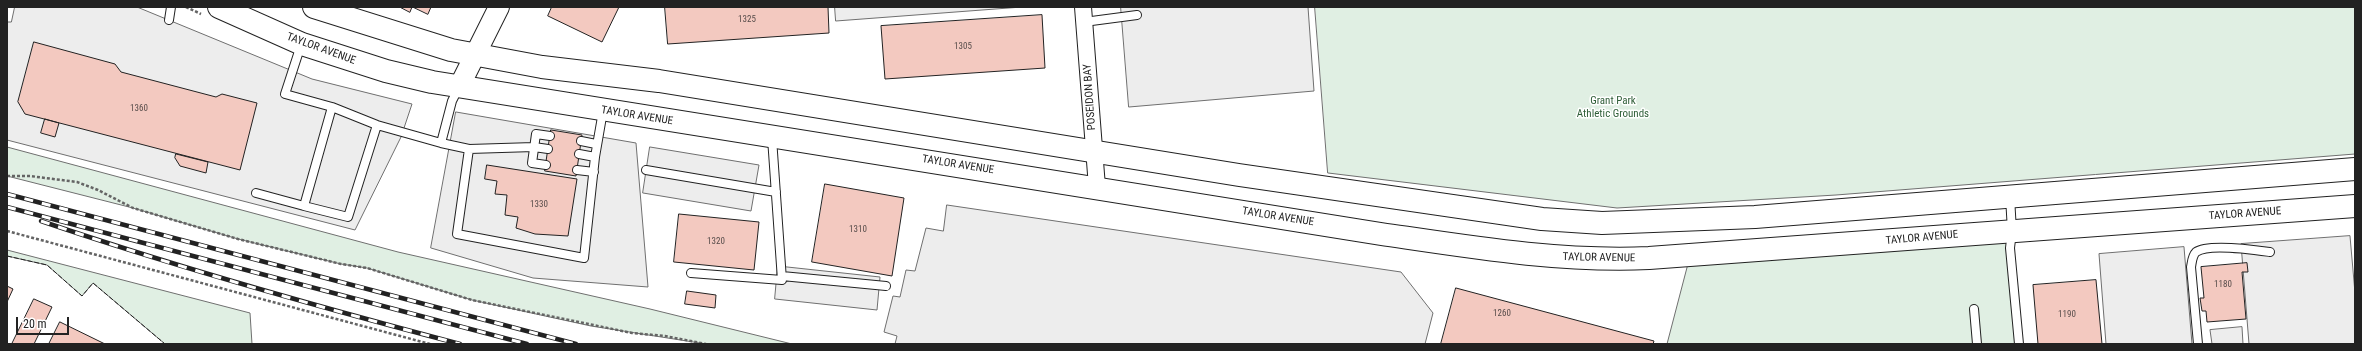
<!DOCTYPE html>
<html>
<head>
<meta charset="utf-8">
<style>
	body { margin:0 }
	#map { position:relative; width:2362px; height:351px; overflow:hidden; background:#fff; font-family:"Roboto Condensed",sans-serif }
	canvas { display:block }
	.frame { position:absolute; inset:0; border:8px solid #222; pointer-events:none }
	.scale { position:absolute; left:16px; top:317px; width:53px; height:18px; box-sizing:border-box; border:2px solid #222; border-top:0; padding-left:5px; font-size:12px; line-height:14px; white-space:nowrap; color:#222; -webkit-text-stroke:3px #fff; paint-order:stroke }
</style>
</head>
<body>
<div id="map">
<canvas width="2362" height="351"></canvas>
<div class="frame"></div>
<div class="scale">20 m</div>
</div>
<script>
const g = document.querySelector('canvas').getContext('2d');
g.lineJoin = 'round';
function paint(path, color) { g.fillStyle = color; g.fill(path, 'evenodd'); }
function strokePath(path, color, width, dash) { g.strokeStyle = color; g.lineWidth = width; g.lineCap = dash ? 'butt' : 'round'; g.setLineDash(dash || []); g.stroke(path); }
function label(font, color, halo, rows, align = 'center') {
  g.font = font + ' "Roboto Condensed",sans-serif'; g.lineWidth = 3; g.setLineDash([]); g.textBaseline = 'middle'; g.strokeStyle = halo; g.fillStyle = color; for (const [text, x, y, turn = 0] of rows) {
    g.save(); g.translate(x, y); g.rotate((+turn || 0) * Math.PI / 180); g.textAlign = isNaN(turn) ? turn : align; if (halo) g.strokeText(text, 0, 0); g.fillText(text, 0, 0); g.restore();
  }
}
const green = new Path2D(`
	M1315,7H2355V154L1836,195L1617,208L1328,173Z
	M7,147L398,252L650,309L792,344H706L591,326L472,300L367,268L341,264L238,239L133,208L7,176Z
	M2012,231L2020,344H1667L1690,256Z
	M7,250L250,313L252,344H165L93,283L82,296L47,265L7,256Z`);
const parking = new Path2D(`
	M15,7H137L312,79L412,104L401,137L355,230L7,140V22H11Z
	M835,7H1022L836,21Z
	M1121,7H1308L1314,91L1129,107Z
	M456,112L636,143L648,287L533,278L431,248Z
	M650,147L759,165L751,211L643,193Z
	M947,205L1401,272L1433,313L1425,344H895L897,336L884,332L893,296L900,297L906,270L915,271L926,228L943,231Z
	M2350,236L2355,293V344H2249L2241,244Z
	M2184,247L2192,344H2106L2099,254Z
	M778,266L880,277L877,310L775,299Z
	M2242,327L2243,344H2212L2210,330Z`);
const building = new Path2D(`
	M400,7H412L410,12Z
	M413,7H431L428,14Z
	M552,7H619L602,42L548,16Z
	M665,7H828L829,33L668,44Z
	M1042,15L1045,68L885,79L881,26Z
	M34,42L115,64L121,72L216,97L222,94L257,103L240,170L25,114L18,102Z
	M45,119L59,123L55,137L41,133Z
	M551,130L582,135L576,176L545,171Z
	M176,154L208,162L206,173L180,166L175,158Z
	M487,165L577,179L568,236L535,234L516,228L518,217L505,215L507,195L495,194L497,181L485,179Z
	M825,184L904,198L892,276L812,262Z
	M679,214L759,222L754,270L674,262Z
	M2247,263L2248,272H2242L2246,319L2207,322L2206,311H2202L2200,298H2204L2201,267Z
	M2096,280L2102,344H2038L2033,285Z
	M7,286L13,289L7,302Z
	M1456,288L1654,341L1653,344H1441Z
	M687,291L716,295L715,308L685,304Z
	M34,299L52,307L34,344H12Z
	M60,322L105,344H49Z`);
const path = new Path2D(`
	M186,7L201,14
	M7,176H30L77,182L98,190L133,208L177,221L238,239L341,264L367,268L472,300L632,333L665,336L706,344
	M7,231L430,344`);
const service = new Path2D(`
	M169,20L171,7
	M1084,22L1137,15
	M301,45L285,94L332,107L377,125L441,143L469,149L534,147L548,149
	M581,141L596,144
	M441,143L452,101L459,87
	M469,149L457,234L584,258L595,157
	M579,154L595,157L603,111
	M546,165L532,163L536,134L550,136
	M577,170L594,172
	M646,170L776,192
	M256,193L304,206L332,107
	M2010,197L2012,231L2010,248L2019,344
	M304,206L348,217L377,125
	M691,273L782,280L772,138
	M782,276L886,286
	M1974,309L1977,344
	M2198,344L2191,267C2192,262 2192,256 2196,252C2208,243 2256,250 2270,252`);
const minor = new Path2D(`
	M1083,7L1097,187`);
const tertiary = new Path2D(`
	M459,87L499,7`);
const secondary = new Path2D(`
	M219,7L302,44L386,71L432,82L1381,234C1470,247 1559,262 1649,258L2355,206
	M314,7L451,50L542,67L659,81L1239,175L1542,219L1602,223L1755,217L2355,169`);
const rail = new Path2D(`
	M7,194L576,344
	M7,207L527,344
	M41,221C179,268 319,307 460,344`);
const fence = new Path2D(`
	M7,256L47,265L82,296L93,283L165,344`);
const numberNames = [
	["1325",747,20],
	["1305",963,47],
	["1360",139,109],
	["1330",539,205],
	["1310",858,230],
	["1320",716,242],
	["1180",2223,285],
	["1260",1502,314],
	["1190",2067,315]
];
const streetNames = [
	["TAYLOR AVENUE",321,49,20],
	["POSEIDON BAY",1090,97,-94],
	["TAYLOR AVENUE",637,116,9],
	["TAYLOR AVENUE",958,165,9],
	["TAYLOR AVENUE",2245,214,-4],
	["TAYLOR AVENUE",1278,217,9],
	["TAYLOR AVENUE",1922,238,-5],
	["TAYLOR AVENUE",1599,258,1]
];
const parkNames = [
	["Grant Park",1613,101],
	["Athletic Grounds",1613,114]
];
paint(green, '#e0efe3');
strokePath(green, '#6f6f6f', 1);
paint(parking, '#ededed');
strokePath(parking, '#6f6f6f', 1);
paint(building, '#f3c9c0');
strokePath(building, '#222', 1);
strokePath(service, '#222', 10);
strokePath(minor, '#222', 18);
strokePath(tertiary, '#222', 22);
strokePath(secondary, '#222', 24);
strokePath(path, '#646464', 2.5, [3, 2]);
strokePath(service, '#fff', 8);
strokePath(minor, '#fff', 16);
strokePath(tertiary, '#fff', 20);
strokePath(secondary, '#fff', 22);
strokePath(rail, '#222', 4.5);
strokePath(rail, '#fff', 3, [9]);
strokePath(fence, '#222', 1, [5, 2]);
label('9px', '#564c4a', null, numberNames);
label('11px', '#222', '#fff', streetNames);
label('11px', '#2f5e38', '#fff', parkNames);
</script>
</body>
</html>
